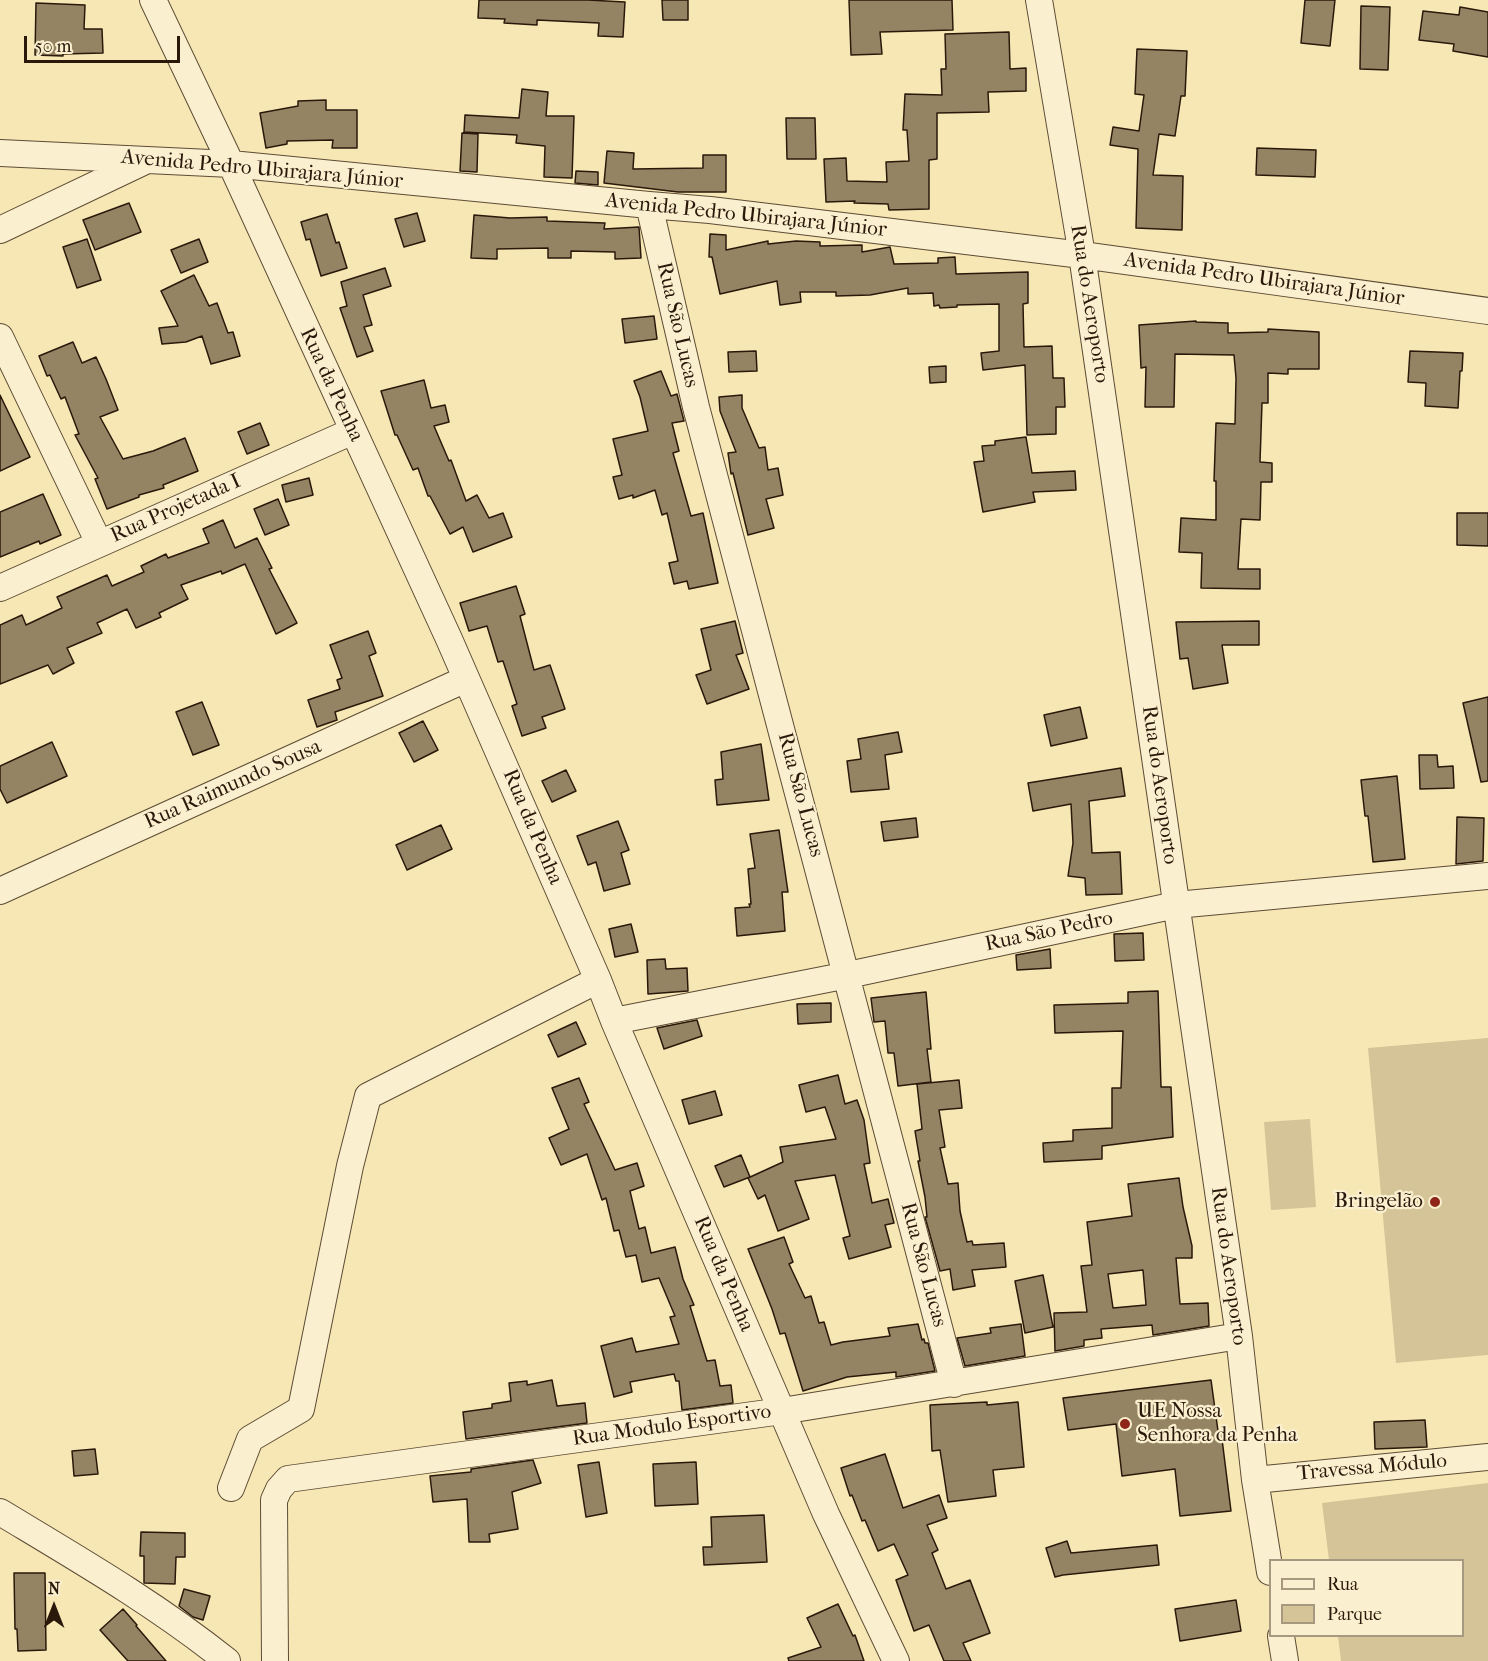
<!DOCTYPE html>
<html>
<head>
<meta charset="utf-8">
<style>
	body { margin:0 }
	#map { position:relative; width:1488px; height:1661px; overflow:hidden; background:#f7e7b4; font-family:"IM FELL French Canon",serif }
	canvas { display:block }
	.legend { position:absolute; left:1269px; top:1559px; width:195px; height:78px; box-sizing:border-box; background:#faefce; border:2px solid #a79980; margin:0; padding:8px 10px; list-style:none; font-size:18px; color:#2a190b }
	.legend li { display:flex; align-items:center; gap:12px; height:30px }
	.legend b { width:30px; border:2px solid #a79980 }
	.north { position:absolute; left:24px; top:1577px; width:60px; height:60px; -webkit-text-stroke:4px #faefce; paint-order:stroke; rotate:0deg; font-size:16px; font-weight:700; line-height:24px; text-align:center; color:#2a190b }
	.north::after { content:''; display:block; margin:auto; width:21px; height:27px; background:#2a190b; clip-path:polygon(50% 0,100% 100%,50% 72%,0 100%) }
	.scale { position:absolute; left:24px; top:36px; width:156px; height:27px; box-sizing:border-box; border:3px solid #2a190b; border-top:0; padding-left:8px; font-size:18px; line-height:21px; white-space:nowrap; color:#2a190b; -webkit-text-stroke:4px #faefce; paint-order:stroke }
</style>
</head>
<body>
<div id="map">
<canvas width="1488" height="1661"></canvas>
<ul class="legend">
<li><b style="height:8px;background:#faefce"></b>Rua</li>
<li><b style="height:16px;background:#d4c497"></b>Parque</li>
</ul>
<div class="north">N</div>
<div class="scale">50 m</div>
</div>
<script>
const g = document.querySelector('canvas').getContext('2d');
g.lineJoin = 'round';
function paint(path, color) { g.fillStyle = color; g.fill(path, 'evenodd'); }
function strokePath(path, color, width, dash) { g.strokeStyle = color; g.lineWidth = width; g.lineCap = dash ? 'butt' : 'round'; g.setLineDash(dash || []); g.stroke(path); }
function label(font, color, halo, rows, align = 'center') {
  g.font = font + ' "IM FELL French Canon",serif'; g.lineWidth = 4.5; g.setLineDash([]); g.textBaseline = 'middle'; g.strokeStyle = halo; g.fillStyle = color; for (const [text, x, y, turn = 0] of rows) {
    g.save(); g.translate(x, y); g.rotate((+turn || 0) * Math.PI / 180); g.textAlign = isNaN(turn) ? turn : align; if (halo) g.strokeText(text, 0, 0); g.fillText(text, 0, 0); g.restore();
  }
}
const green = new Path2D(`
	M1488,1038V1355L1396,1363L1368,1048Z
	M1310,1119L1316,1207L1271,1210L1264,1122Z
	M1488,1483V1661H1341L1338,1636H1462V1560H1329L1322,1503Z`);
const building = new Path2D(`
	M479,0H588L625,2L623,37L598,36L599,23L537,20V25L504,23L505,19L478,18Z
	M662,0H688V20H663Z
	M849,0H952L953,30L880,32L882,54L851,55Z
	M1305,0H1335L1330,46L1301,43Z
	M36,3L85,5L84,29H102L103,53L63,54V56L35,55Z
	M1361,6L1390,7L1388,70L1360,69Z
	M1460,7L1488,12V57L1453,51L1454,44L1419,40L1423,11L1459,15Z
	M1009,32L1010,69L1026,68V91L988,92L989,112L937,113V159L929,160V209L889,210L888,204L854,203L855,201L826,202L824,159L846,158L847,181L887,182L886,162L909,161L907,130H903L905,94L942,95L941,69H946L945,34Z
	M1137,49L1187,51L1185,96H1181L1175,136L1159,134L1153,175L1183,176L1182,230L1136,228L1138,149L1110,145L1113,127L1139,131L1144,95L1135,94Z
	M522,89L548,92L546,116H574L572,178L544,177L545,146L516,143L517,135L464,132L465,115L519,118Z
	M326,100V110H357V148H332L333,140L287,141V144L266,148L260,113L298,106V101Z
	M786,118H815L816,159H787Z
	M462,133L478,134L477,172L460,171Z
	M1257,148L1316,150L1315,177L1256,175Z
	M607,151L634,153L633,169L703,168V155H726V192H678L604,183Z
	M576,171L598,172V185L575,183Z
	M129,203L141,232L95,250L83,220Z
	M417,213L425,241L404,247L395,219Z
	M327,214L336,243L339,242L347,268L321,276L310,239L306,240L301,222Z
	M474,215L510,218L547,217V221L605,223L604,229L639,227L641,258L615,259V252L571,251V258H548V248L497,249V259L471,258Z
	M710,234L726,235V250L768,241V244L796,241L820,242V246L862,245V252L890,247L894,264L938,263V258L955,257L956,274L1028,272V303L1023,304L1024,347L1052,346L1053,378H1064L1065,407H1056V434L1027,435L1025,365L983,370L981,353L999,351V304L957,305V307L940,308L939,305L934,306L933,293L908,294V288L870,295L836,296V292H800L801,302L780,305L777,281L720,294L712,257H709Z
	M87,239L101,280L77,288L63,247Z
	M199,239L208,262L181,273L171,250Z
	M385,268L391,286L363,295L372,325L364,327L373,351L357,357L340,308L347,306L341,282Z
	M194,275L209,306L217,303L228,333L233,332L240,356L211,364L202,336L186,342L162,344L159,328L178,326L161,291Z
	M654,316L657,339L625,343L622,319Z
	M1196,321V322L1228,323V333L1268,332V329L1319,332V369H1288V374L1268,373V403H1262L1260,462L1272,463V482H1261L1260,520L1241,519L1238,569H1260V589L1201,588L1202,553L1179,552L1181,518L1216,520V481H1214L1216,423L1235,424L1236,378L1234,355L1175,354L1174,407H1145L1146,367L1141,368L1139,325Z
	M73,342L82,363L96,357L106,379L118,410L100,417L123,459L153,451L185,438L198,471L163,485L164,488L139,495V497L107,509L95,479L98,478L75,435L79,434L65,397L61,399L50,375L47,376L39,356Z
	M756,351L757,371L729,372L728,352Z
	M1410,351L1463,353L1462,371H1460L1458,408L1425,406L1426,383L1408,382Z
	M946,366V382L930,383L929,367Z
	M661,371L671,396L677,394L684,421L672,423L679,451L673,453L691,516L703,513L718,583L689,589L687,581L674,584L669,563L678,561L667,513L662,515L655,490L633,498V495L619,499L613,477L622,475L613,439L648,431L640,397L634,381Z
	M424,380L431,408L445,405L449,422L434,426L449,461L451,460L466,501L477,495L489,518L503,513L512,537L473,552L463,527L450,534L430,496H428L418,468L413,470L397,435H395L381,391Z
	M0,395L30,457L0,471Z
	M742,395V408L759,448L765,447L768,470L778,468L783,495L766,499L774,528L748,535L733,473L731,474L728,453L736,452L720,411L719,397Z
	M260,423L269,445L247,454L238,432Z
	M1026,437L1032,473L1075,471L1076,490L1033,492L1035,502L983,512L974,462L984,461L982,446L995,445V441Z
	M309,478L313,495L286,502L282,485Z
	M43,494L61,535L40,544L39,541L0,557V512Z
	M278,499L289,525L265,535L254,509Z
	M1457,513H1488V546L1457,545Z
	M223,520L235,548L257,538L272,568L269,569L297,623L276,634L245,564L222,574L221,571L181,585L188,599L159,613L161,617L136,628L127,609L97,623L102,633L67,648L74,663L53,674L48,665L0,684V625L22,615L26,625L62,608L57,597L107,575L112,586L144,572L141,566L166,554L168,558L209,543L203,529Z
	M516,586L525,614L520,616L534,670L550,665L565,709L542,717L546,728L522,736L512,706L517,704L503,661L498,662L487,626L469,631L460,603Z
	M735,621L743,653L736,655L749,689L707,704L696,675L711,670L701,629Z
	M1259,621V645H1222L1228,683L1193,689L1188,658L1180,659L1176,622Z
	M368,631L376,653L369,656L383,696L335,712L337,720L317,727L308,700L340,689L337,680L342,678L330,645Z
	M1488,697V781L1481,782L1463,703Z
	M202,702L219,745L193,755L176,712Z
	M1080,707L1087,738L1051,746L1044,715Z
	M423,721L438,750L414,762L399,733Z
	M898,732L902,752L885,755L889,789L851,792L847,761L861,759L858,739Z
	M52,742L67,776L7,803L0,789V766Z
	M761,744L769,800L717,805L715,780L723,779L721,752Z
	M1419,755H1437L1438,767L1453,766L1454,788L1420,789Z
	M1121,768L1125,796L1089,801L1092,853L1120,852L1122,894L1086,895L1085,878L1068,876L1073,843L1071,804L1033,811L1028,783Z
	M566,770L576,791L552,802L542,781Z
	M1397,776L1405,859L1373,862L1368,816H1365L1361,780Z
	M1457,817L1484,818L1483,861L1456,864Z
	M916,818L918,837L884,841L881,822Z
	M618,821L629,850L621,853L630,884L604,891L596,862L588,865L577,836Z
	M441,825L452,849L407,870L396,845Z
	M779,830L788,892H782L785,931L737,936L735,908L750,907L749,904H751L748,869L755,868L750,834Z
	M631,924L638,952L615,957L609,929Z
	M1143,933L1144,960L1115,961L1114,934Z
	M1050,949L1051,968L1017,970L1016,955Z
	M665,959L666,969L687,968L688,991L648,994L647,960Z
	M1158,991L1161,1087H1171L1173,1137L1102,1146V1159L1044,1162L1043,1143L1073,1141V1130L1112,1128V1088H1121L1123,1031L1055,1033L1054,1005L1128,1003V992Z
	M926,992L931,1049H927L931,1082L898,1086L894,1053H888L885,1021L874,1022L871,998Z
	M831,1003V1022L798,1024L797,1004Z
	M697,1020L702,1036L664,1049L657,1028Z
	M576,1022L586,1044L558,1057L548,1035Z
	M838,1075L845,1104L857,1100L864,1120L870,1163L864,1164L872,1203L888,1199L894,1223L885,1225L891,1247L849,1259L843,1238L850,1236L835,1175L795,1181L809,1219L778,1231L765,1195L758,1199L748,1178L783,1162L780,1147L836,1139L825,1107L806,1112L799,1085Z
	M579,1078L589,1102L584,1104L615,1170L637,1163L644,1186L630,1191L639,1229L645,1227L651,1253L675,1247L683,1279L694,1305L690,1306L707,1361L715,1360L720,1386L731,1385L733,1403L682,1410L679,1381H676L674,1374L630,1382L632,1392L614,1397L601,1346L632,1338L636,1352L679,1344L670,1317L675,1316L659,1278L642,1282L636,1255L626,1257L619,1230L614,1231L606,1198L602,1200L587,1154L561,1165L549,1138L569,1129L552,1088Z
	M959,1080L962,1108L939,1110L945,1147L940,1148L948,1184L958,1183L960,1211L967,1242L972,1241L973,1245L1004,1243L1006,1267L972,1270L975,1286L953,1290L950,1269L940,1271L925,1217H927L925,1197L918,1161H920L915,1131L922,1129L917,1084Z
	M715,1091L722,1115L689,1124L682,1100Z
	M741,1155L750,1177L724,1187L715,1166Z
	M1179,1178L1183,1207L1192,1246V1258H1176L1180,1304L1208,1303L1209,1326L1153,1335L1152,1325L1101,1329L1102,1338L1084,1340V1346L1055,1351L1054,1313L1087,1312L1081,1266L1092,1265L1087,1222L1132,1216L1128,1184ZM1143,1270L1146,1305L1113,1308L1108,1274Z
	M784,1237L793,1262L789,1264L805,1298L811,1296L819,1323L824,1322L831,1345L843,1342L890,1336L888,1328L918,1324L922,1340L924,1339L925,1343H928L935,1371L896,1377V1372L847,1377L803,1391L785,1333L780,1334L772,1309L748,1249Z
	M1043,1275L1053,1327L1025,1333L1015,1281Z
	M1021,1324L1025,1356L965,1366L957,1338L991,1333L990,1328Z
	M552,1380L557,1406L585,1403L587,1423L466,1439L463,1412L492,1408V1404L511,1401L509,1383L527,1381V1385Z
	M1211,1380L1218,1431H1221L1231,1511L1180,1516L1175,1469L1122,1476L1116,1424L1068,1430L1063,1398Z
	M987,1402V1405L1018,1402L1024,1467L993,1470L996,1496L948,1502L940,1450L932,1451L930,1405Z
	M1425,1420L1427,1447L1375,1449L1374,1422Z
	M95,1449L98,1474L74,1476L72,1451Z
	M885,1454L903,1508L939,1495L947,1518L927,1525L938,1550L932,1553L946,1589L970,1580L990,1633L963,1643L971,1661H944L929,1625L914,1631L896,1580L908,1575L894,1544L878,1551L865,1520L862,1521L852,1495L850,1496L841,1468Z
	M533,1460L541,1483L512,1492L518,1529L489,1534L490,1542H469L467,1499L433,1502L430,1476L471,1472V1469Z
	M599,1462L607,1513L586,1517L578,1465Z
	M696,1462L698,1504L655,1506L653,1464Z
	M764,1515L767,1562L704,1565L703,1547H712L711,1517Z
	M141,1532L185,1533V1557H176L175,1584L144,1583V1556H140Z
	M1067,1541L1071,1553L1157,1545L1159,1565L1063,1575L1055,1577L1046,1548Z
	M14,1573H45L46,1650L18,1651L17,1629H15Z
	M184,1589L210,1596L203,1620L193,1617L179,1606Z
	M1236,1600L1241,1631L1180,1641L1175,1609Z
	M838,1604L853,1636L855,1635L864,1661H789L788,1658L821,1647L807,1618Z
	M123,1609L137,1625L136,1626L166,1661H128L100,1630Z`);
const minor = new Path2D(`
	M153,0L231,164L449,639L598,980L614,1021L826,1514L896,1661
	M1039,0L1082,255L1239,1336L1255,1480L1270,1572
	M0,153L231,164L649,205L710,210L1082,255L1488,311
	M649,205L696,407L954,1384
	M0,230L145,161
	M0,337L99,543
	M0,588L353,431
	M0,891L466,679
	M614,1021L848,975L1176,905L1488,876
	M1255,1480L1488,1457
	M231,1488L250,1439L301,1409L350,1166L368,1096L598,980
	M0,1512C78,1559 156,1604 227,1661
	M1281,1636L1285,1661
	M275,1661L274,1500L279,1489L288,1479L782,1411L1239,1336`);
const markers = [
	[1435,1202,6,"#8f2418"],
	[1125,1424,6,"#8f2418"]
];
const streetNames = [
	["Avenida Pedro Ubirajara Júnior",262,170,5],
	["Avenida Pedro Ubirajara Júnior",746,216,6],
	["Avenida Pedro Ubirajara Júnior",1264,280,8],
	["Rua do Aeroporto",1089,304,81],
	["Rua São Lucas",677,325,77],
	["Rua da Penha",331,385,65],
	["Rua Projetada I",176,509,-24],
	["Rua Raimundo Sousa",233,785,-24],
	["Rua do Aeroporto",1159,785,82],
	["Rua São Lucas",800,795,75],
	["Rua da Penha",532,827,67],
	["Rua São Pedro",1049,932,-12],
	["Rua São Lucas",923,1265,75],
	["Rua do Aeroporto",1228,1266,82],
	["Rua da Penha",723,1274,67],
	["Rua Modulo Esportivo",672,1426,-8],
	["Travessa Módulo",1372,1468,-5]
];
const poiNames = [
	["Bringelão",1423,1202],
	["UE Nossa",1137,1412,"left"],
	["Senhora da Penha",1137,1436,"left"]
];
paint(green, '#d4c497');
paint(building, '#958463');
strokePath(building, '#2a190b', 1.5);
strokePath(minor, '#5d4c35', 28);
strokePath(minor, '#faefce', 26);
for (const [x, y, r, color] of markers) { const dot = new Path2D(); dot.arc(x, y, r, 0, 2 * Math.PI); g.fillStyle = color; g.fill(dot); strokePath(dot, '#faefce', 2); }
label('21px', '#2a190b', '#faefce', streetNames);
label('21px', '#2a190b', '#faefce', poiNames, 'right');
</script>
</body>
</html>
